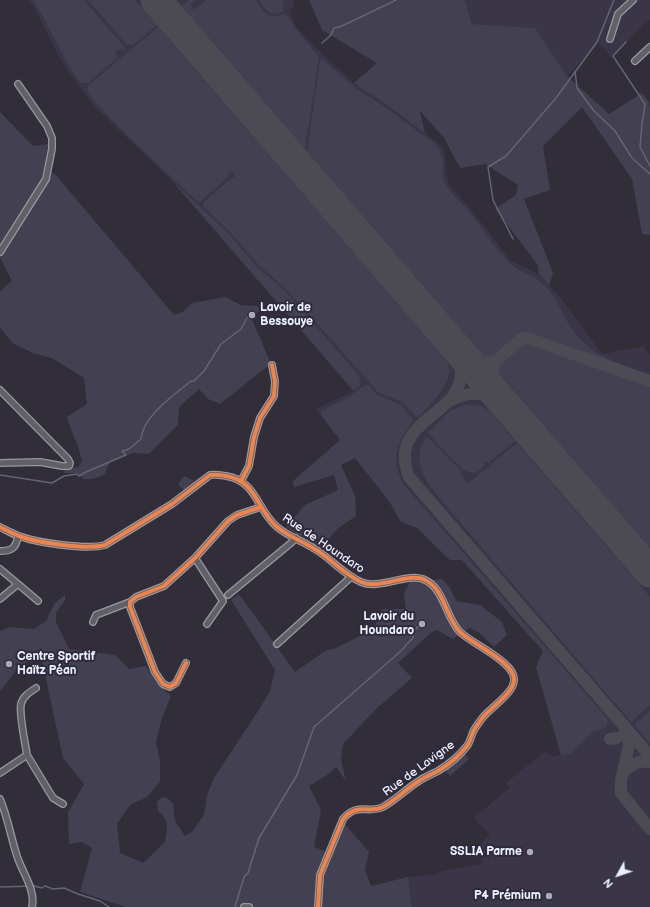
<!DOCTYPE html>
<html>
<head>
<meta charset="utf-8">
<style>
	body { margin:0 }
	#map { position:relative; width:650px; height:907px; overflow:hidden; background:#312e39; font-family:"Balsamiq Sans",sans-serif }
	canvas { display:block }
	.north { position:absolute; left:598px; top:855px; width:40px; height:40px; -webkit-text-stroke:3px #2f2a3d; paint-order:stroke; rotate:230deg; font-size:11px; font-weight:700; line-height:16px; text-align:center; color:#e8f1f8 }
	.north::after { content:''; display:block; margin:auto; width:14px; height:18px; background:#e8f1f8; clip-path:polygon(50% 0,100% 100%,50% 72%,0 100%) }
</style>
</head>
<body>
<div id="map">
<canvas width="650" height="907"></canvas>
<div class="north">N</div>
</div>
<script>
const g = document.querySelector('canvas').getContext('2d');
g.lineJoin = 'round';
function paint(path, color) { g.fillStyle = color; g.fill(path, 'evenodd'); }
function strokePath(path, color, width, dash) { g.strokeStyle = color; g.lineWidth = width; g.lineCap = dash ? 'butt' : 'round'; g.setLineDash(dash || []); g.stroke(path); }
function label(font, color, halo, rows, align = 'center') {
  g.font = font + ' "Balsamiq Sans",sans-serif'; g.lineWidth = 4; g.setLineDash([]); g.textBaseline = 'middle'; g.strokeStyle = halo; g.fillStyle = color; for (const [text, x, y, turn = 0] of rows) {
    g.save(); g.translate(x, y); g.rotate((+turn || 0) * Math.PI / 180); g.textAlign = isNaN(turn) ? turn : align; if (halo) g.strokeText(text, 0, 0); g.fillText(text, 0, 0); g.restore();
  }
}
const built = new Path2D(`
	M28,0H294V5L289,13L297,28L323,55L354,83L377,63L419,110L425,133L442,147L445,153L446,174L450,186L471,209L511,261L539,274L560,297L602,354L643,346L650,355V907H412L408,877L436,874L442,871L482,864L478,847L490,835L474,818L509,788L506,783L545,751L553,757L561,755L536,667L543,651L462,560H450L417,528L401,522L389,501L316,409L353,391L174,183L91,103L59,57L33,5Z
	M465,0H650V19L611,57L599,43L567,76L535,28L472,24Z`);
const green = new Path2D(`
	M34,0H84L123,45L125,48L124,51L122,49L117,50L115,54L118,57L88,83H83L80,82L68,64Z
	M88,0H135L157,25L133,45L126,44Z
	M189,0H195L190,5L194,10L206,0H256C264,12 267,20 284,14L287,16L299,33L317,54L319,57L305,149L182,6Z
	M259,0H283V11C271,19 265,9 259,0Z
	M309,0H465L472,24L535,28L567,76L609,114L642,93L649,102L650,108V235L642,234L632,179L582,107L543,146L550,190L524,199L553,273L549,285L539,274L538,265L495,209L516,195L518,185L485,164L460,168L444,138L420,111L425,133L382,101L354,83L377,63L322,30Z
	M158,27L444,357C446,361 449,365 449,369C451,386 428,406 418,418L400,401L378,392L319,326L288,291L260,266L226,228L203,206V203L230,179L235,178L234,173L232,172H229L228,177L201,201L198,202L130,138L94,101L88,93L87,89L88,86Z
	M323,60L359,91L381,104L432,142C435,145 439,148 440,152C446,162 439,174 447,187C452,195 461,202 467,209C482,227 494,249 511,264C521,273 534,275 544,285C556,296 560,309 568,323C584,351 612,362 640,371L642,375L528,336C511,337 504,357 489,358L483,355L307,151L320,61Z
	M0,112L33,146L48,144V157L46,171L55,174L174,315L183,312L192,303L226,297L241,305L256,306L262,309L251,317L271,364C253,376 238,391 220,404L208,399L199,389L179,407L178,425L149,454L133,453L110,462L104,475L93,479H84L77,473H64L65,468L78,467L82,461C79,445 71,432 67,417L87,404L84,378L52,358L33,353L14,344L0,328V291L12,281L0,257Z
	M174,183L227,232L256,266L283,289L359,375L360,385L354,391Z
	M525,341L536,343L650,384V549L496,369C499,357 514,346 525,341Z
	M366,385L370,386L377,395L401,405L414,420C396,442 390,459 404,485L607,718L608,722L606,728L594,731L570,754L561,755L536,667L543,651L462,560H450L417,528L401,522L389,501L355,458L341,465L355,496L356,516L337,529L321,548L286,527L305,505L338,490L334,475L294,487L293,481L340,440L321,415V411L348,398L362,387Z
	M464,405C474,404 482,406 490,411L515,441L488,463L486,461L484,462V466C481,468 477,473 473,473C461,473 437,442 428,433L450,411Z
	M427,437L460,470L464,480L467,483C475,482 479,470 490,468V465L517,443L650,597V705L631,722L447,507C430,486 407,463 427,437Z
	M184,476L195,481L184,490L178,484Z
	M442,579L450,588L456,601L480,605L502,622L507,635L494,647L480,633L469,628L453,639L437,630L432,632L398,663L412,678L377,708L343,744L341,760L346,781L336,767L327,775L309,786L321,810L314,847L332,854L338,834L343,822L369,852L365,870L371,886L408,877L412,907H254L246,903L240,907H126L80,892L92,848L82,842L69,844L68,812L84,784L63,758L42,660L36,655L15,672L0,691V631L11,627L34,629L46,621L54,604L65,595V600L56,613V622L69,649L115,655L129,669L146,666L163,688L171,696L162,718L156,742L160,761V782L147,797L130,805L117,824L120,853L143,863L165,842C167,828 170,821 158,811L157,803L160,798L165,797L173,803L175,821L185,836L192,832L204,815L207,795L214,778L260,708L270,691L275,670L231,600L239,594L295,672L325,651L336,648L373,629L377,622L382,609H406L404,593L410,582Z
	M650,711V743L634,725Z
	M464,753L469,759L450,776L444,769Z`);
const stream = new Path2D(`
	M626,42L613,56L645,104L642,124L640,147L650,166
	M322,43L331,35L334,28L342,26L396,0
	M575,71L577,88L594,111L615,131L632,158L650,174
	M513,239L493,200L488,167L506,156L556,98L597,42L614,0
	M0,475L52,483L64,476L77,474L79,476L86,472L126,455L122,451L129,449L141,439C143,416 174,395 191,381H194L204,371L221,344L241,329L247,318L250,316
	M0,887L34,886L42,888L45,886L53,889L64,888L78,894L100,901L109,907
	M235,907L244,877L248,873L259,838L297,775L314,727L402,650L407,644L413,638C413,631 416,627 422,624`);
const taxiway = new Path2D(`
	M451,342C454,346 457,351 459,355C461,361 461,368 461,374C459,418 387,419 409,477L650,756
	M456,347C469,360 477,365 496,361
	M449,401C466,392 485,390 502,403
	M503,402L493,387L491,380L493,368L496,361L521,339L528,338L536,341L650,381
	M624,728L628,737L629,746L621,780V793L650,829
	M610,739L617,738
	M622,775C629,765 638,760 650,762`);
const runway = new Path2D(`
	M156,0L650,572`);
const minor = new Path2D(`
	M610,39L618,14L633,0
	M635,61L650,47
	M0,252L46,179L52,149V138L47,126L18,84
	M0,390L68,459L70,463L69,466H62L40,462L0,463
	M241,481L249,466L254,437L260,418L274,396L275,381L272,365
	M0,527C6,530 13,534 19,536C38,543 87,550 105,545L172,504L210,475C216,474 220,475 226,476C257,481 256,509 277,527C289,537 305,542 318,551C332,560 345,575 361,582C379,590 406,573 423,579C445,588 445,617 460,632C472,644 517,663 514,681C513,693 492,707 484,716C480,721 476,726 473,732C471,737 470,742 467,746C460,755 448,765 438,771C432,774 425,777 419,781C406,789 396,800 383,807C368,814 357,802 343,819L320,875L318,907
	M0,551C12,551 16,548 18,536
	M195,558L223,601L207,624
	M0,569L18,584L0,599
	M18,584L38,601
	M228,595L291,543L296,538
	M93,622L96,615L130,602
	M277,644L351,577
	M186,663L176,683L170,687L163,684L155,672L130,607V602L136,597L164,586L195,558L228,521L237,515L261,507
	M27,755L53,798L63,804
	M0,773L27,755C25,742 19,715 21,704C23,696 30,692 36,688
	M0,799C8,818 11,838 17,856C22,872 36,890 32,907
	M244,907H249`);
const cycleway = new Path2D(`
	M241,481L249,466L254,437L260,418L274,396L275,381L272,365
	M0,527C6,530 13,534 19,536C38,543 87,550 105,545L172,504L210,475C216,474 220,475 226,476C257,481 256,509 277,527C289,537 305,542 318,551C332,560 345,575 361,582C379,590 406,573 423,579C445,588 445,617 460,632C472,644 517,663 514,681C513,693 492,707 484,716C480,721 476,726 473,732C471,737 470,742 467,746C460,755 448,765 438,771C432,774 425,777 419,781C406,789 396,800 383,807C368,814 357,802 343,819L320,875L318,907
	M186,663L176,683L170,687L163,684L155,672L130,607V602L136,597L164,586L195,558L228,521L237,515L261,507`);
const markers = [
	[252,315,4,"#a8adb5"],
	[422,624,4,"#a8adb5"],
	[9,664,4,"#a8adb5"],
	[530,852,4,"#a8adb5"],
	[549,896,4,"#a8adb5"]
];
const poiNames = [
	["Lavoir de",260,308,"left"],
	["Bessouye",260,322,"left"],
	["Lavoir du",414,617],
	["Houndaro",414,631],
	["Centre Sportif",17,657,"left"],
	["Haïtz Péan",17,671,"left"],
	["SSLIA Parme",522,852],
	["P4 Prémium",541,896]
];
const streetNames = [
	["Rue de Houndaro",323,544,34],
	["Rue de Lavigne",419,769,-36]
];
paint(built, '#3a3647');
paint(green, '#434151');
strokePath(stream, '#646472', 1.5);
strokePath(taxiway, '#4c4b54', 12);
strokePath(runway, '#4c4b54', 31);
strokePath(minor, '#98999f', 8);
strokePath(minor, '#606067', 5.5);
strokePath(cycleway, '#f48246', 4);
for (const [x, y, r, color] of markers) { const dot = new Path2D(); dot.arc(x, y, r, 0, 2 * Math.PI); g.fillStyle = color; g.fill(dot); strokePath(dot, '#2f2a3d', 1.5); }
label('bold 12px', '#e8f1f8', '#2f2a3d', poiNames, 'right');
label('12px', '#e8f1f8', '#2f2a3d', streetNames);
</script>
</body>
</html>
